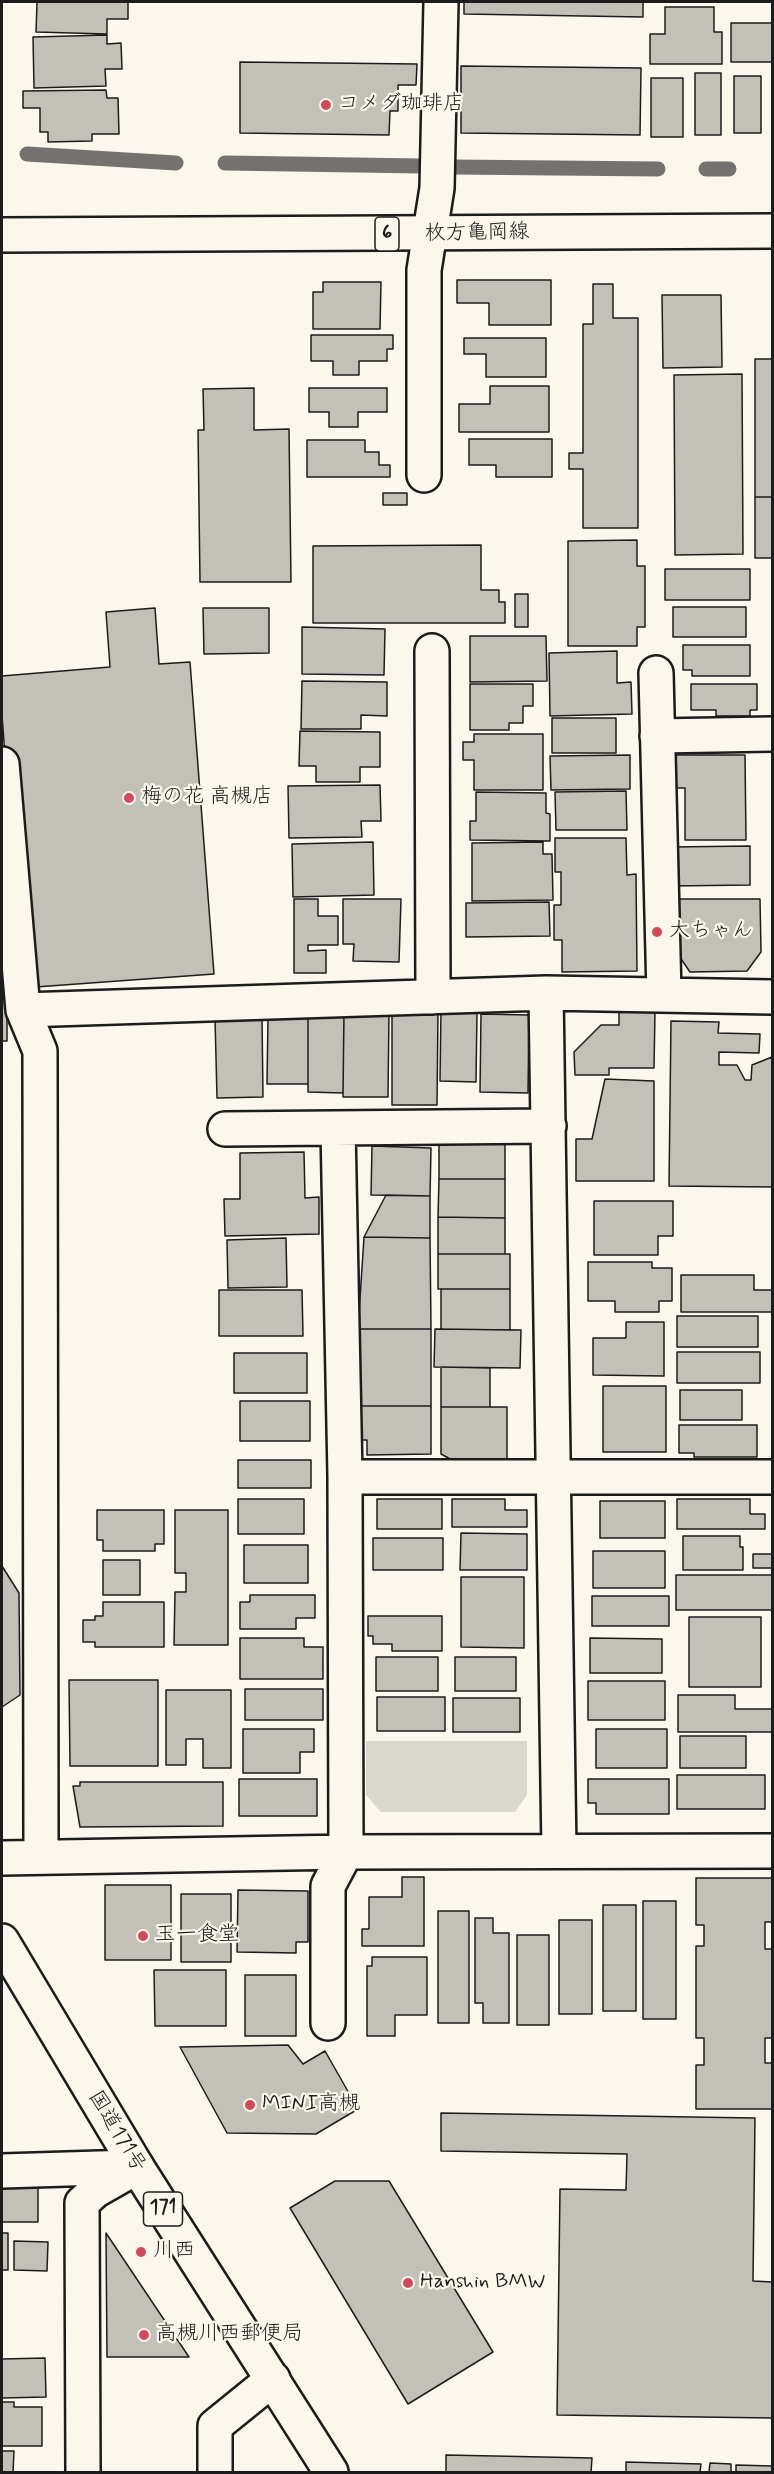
<!DOCTYPE html>
<html>
<head>
<meta charset="utf-8">
<style>
	body { margin:0 }
	#map { position:relative; width:774px; height:2474px; overflow:hidden; background:#fbf7ec; font-family:Mynerve,sans-serif }
	canvas { display:block }
	.frame { position:absolute; inset:0; border:3px solid #1c1c1c; pointer-events:none }
</style>
</head>
<body>
<div id="map">
<canvas width="774" height="2474"></canvas>
<div class="frame"></div>
</div>
<script>
const g = document.querySelector('canvas').getContext('2d');
g.lineJoin = 'round';
function paint(path, color) { g.fillStyle = color; g.fill(path, 'evenodd'); }
function strokePath(path, color, width, dash) { g.strokeStyle = color; g.lineWidth = width; g.lineCap = dash ? 'butt' : 'round'; g.setLineDash(dash || []); g.stroke(path); }
function label(font, color, halo, rows, align = 'center') {
  g.font = font + ' Mynerve,"Klee One",sans-serif'; g.lineWidth = 4.5; g.setLineDash([]); g.textBaseline = 'middle'; g.strokeStyle = halo; g.fillStyle = color; for (const [text, x, y, turn = 0] of rows) {
    g.save(); g.translate(x, y); g.rotate((+turn || 0) * Math.PI / 180); g.textAlign = isNaN(turn) ? turn : align; if (halo) g.strokeText(text, 0, 0); g.fillText(text, 0, 0); g.restore();
  }
}
const green = new Path2D(`
	M366,1741H527V1795L515,1812H381L366,1795Z`);
const stream = new Path2D(`
	M27,154L176,163
	M225,163L421,166
	M453,167L658,169
	M706,169H729`);
const building = new Path2D(`
	M37,2H128V19H107V34L36,32Z
	M464,2H643V17L464,14Z
	M665,7H714V32H722V64H650V34H665Z
	M731,23H772V62H731Z
	M107,35V44L121,43L122,69H105L106,86L34,88L33,37Z
	M240,62L417,64L416,85H398V111H390L389,135L240,133Z
	M461,66L641,68L640,135L461,133Z
	M695,73H721V135H695Z
	M734,76H761V133H734Z
	M651,78H683V137H651Z
	M106,90L107,98H118L119,134H92V141L48,142V132H40V108H23V91Z
	M457,280H551V325H489V303H457Z
	M323,282H381L380,329H313V292H323Z
	M593,284H613V318H638V528H583V469H569V453H583V324H593Z
	M662,295H721L722,367L663,368Z
	M311,335H393V349H387V361H359V375H333V361H311Z
	M464,338H546V377H486V354H464Z
	M755,359H772V497H755Z
	M742,374L743,554L675,555L674,375Z
	M490,386H549V432H459V404H490Z
	M254,388V430L289,429L291,582H200L198,430H204L203,389Z
	M309,388H387V412H358V427H329V412H309Z
	M469,439H552V477H496V465H469Z
	M307,440H365V452H379V465H390V477H307Z
	M383,493H407V505H383Z
	M755,497H772V558H755Z
	M637,540V566H645V627H637V646H568V541Z
	M481,545V590H499V602H505V623H313V546Z
	M665,569H750V600H665Z
	M515,594H528V627H515Z
	M673,607H746V637H673Z
	M155,608L159,664L190,662L214,974L22,988L2,715V676L110,667L106,612Z
	M203,608H269V653L204,654Z
	M302,627L385,629L384,675L302,674Z
	M470,636H546L547,681L470,682Z
	M683,645H750V676H692V670H683Z
	M617,651V683L631,682L632,714L550,716L549,653Z
	M302,681L387,682V716L361,715V729H301Z
	M470,684H533V706H523V723H509V730H470Z
	M691,684H757V710H750V716H716V710H691Z
	M552,718H616V753H552Z
	M300,731L380,732V767H360V782H316V766H299Z
	M474,734H543V790H474V760H463V742H474Z
	M630,755V789L551,790L550,756Z
	M675,755H745L746,840H685V788H675Z
	M380,785L381,821H361L362,837L289,838L288,786Z
	M626,791L627,830H556L555,792Z
	M476,792L546,793V813L550,814V841L470,840V821H476Z
	M555,838H626L627,875L636,874L637,971L562,972V940H554V905H561V872H555Z
	M373,842L374,895L293,897L292,844Z
	M543,842V854H552L553,900L472,901V843Z
	M750,846V885L671,886L670,847Z
	M294,899H318V916H338V945H308V951L326,950V973H294Z
	M343,899H401L399,962L353,961L354,944H343Z
	M676,899H760L761,952L747,971L690,972L677,953Z
	M549,902L550,936L466,937V903Z
	M2,968H7V1041H2Z
	M344,1010H389L388,1097H343Z
	M392,1010L438,1011L437,1105H392Z
	M441,1011H477L476,1082L440,1081Z
	M619,1011H655L654,1068H609V1075H575L574,1052L601,1025H619Z
	M308,1014H344L343,1093L308,1092Z
	M481,1014L529,1015L528,1093L480,1092Z
	M262,1017L263,1097L217,1098L215,1018Z
	M268,1018H308V1084H267Z
	M671,1021L719,1022L718,1033L760,1034L759,1053L719,1052V1065H737L745,1080H751L752,1065L772,1057V1187L669,1186Z
	M605,1079L654,1081V1181H576V1139H592Z
	M439,1141L505,1142V1179H439Z
	M372,1146L431,1148L430,1196L371,1195Z
	M304,1152L305,1198L319,1197V1234L225,1236L224,1199H240V1153Z
	M439,1179H505V1218L438,1217Z
	M386,1195L430,1196V1238L364,1237Z
	M594,1201H673V1236H658V1255H594Z
	M438,1217L505,1218V1254H438Z
	M364,1237L430,1238L431,1329H358Z
	M286,1238L287,1287L228,1288L227,1240Z
	M438,1254H510V1289H438Z
	M588,1262H652V1268H672V1301H659V1312H615V1301H588Z
	M681,1275H754V1290H772V1312H681Z
	M441,1289H510V1330L441,1329Z
	M219,1290H302L303,1336H219Z
	M677,1316H758V1347H677Z
	M626,1322H664V1376L593,1375V1338H626Z
	M358,1329H431V1406H358Z
	M435,1329L521,1330L520,1368L434,1367Z
	M677,1352H760V1383H677Z
	M234,1353H307V1393H234Z
	M441,1367L490,1368V1407H441Z
	M603,1386H666V1452H603Z
	M680,1390H742V1420H680Z
	M240,1401H310V1441H240Z
	M358,1406H431V1454L367,1455V1440H358Z
	M441,1407H507V1460H452L441,1454Z
	M679,1425H757V1457H694V1453H679Z
	M238,1460H311V1488H238Z
	M238,1499H304V1534H238Z
	M377,1499H442V1529H377Z
	M452,1499H505V1510H527V1527H452Z
	M677,1499H750V1514H765V1529H677Z
	M600,1501H665V1538H600Z
	M97,1510H164V1544H155V1551H103V1540H97Z
	M175,1510H228V1645H174L175,1592H186V1573H175Z
	M461,1533L527,1534V1570H460Z
	M683,1536H740V1547H743V1570H683Z
	M373,1538H443V1570H373Z
	M244,1545H308V1583H244Z
	M593,1551H665V1588H593Z
	M753,1554H772V1568H753Z
	M103,1560H140V1595H103Z
	M2,1566L19,1593L20,1695L2,1707Z
	M676,1575H772V1610H676Z
	M461,1577H524V1648L461,1647Z
	M250,1595H315V1618H296V1629H240V1602H250Z
	M592,1596H669V1626H592Z
	M103,1602H164V1647H95V1642H83V1620H95V1616H103Z
	M368,1616H442V1651H392V1644H373V1636H368Z
	M689,1617H761V1687H689Z
	M240,1638H304V1647H323V1679H240Z
	M590,1638L662,1639V1673H590Z
	M376,1657H438V1691H376Z
	M455,1657H516V1691H455Z
	M69,1680H158V1766H70Z
	M588,1681H665V1720H588Z
	M245,1689H323V1720H245Z
	M166,1690H231V1768H203V1739H186V1765H166Z
	M678,1695H735V1709H772V1732H678Z
	M377,1697H445V1731H377Z
	M453,1698H520V1732H453Z
	M243,1729H314V1752H300V1773H243Z
	M596,1729H667V1768H596Z
	M680,1736H746V1768H680Z
	M677,1775H765V1809H677Z
	M239,1779H317V1816H239Z
	M588,1779H669V1814H596V1803H588Z
	M80,1782H223V1826L80,1827L73,1786H80Z
	M402,1877H424V1946H362V1929H369V1897H402Z
	M696,1878H772V1922H765V1949H772V2038H765V2063H772V2109H696V2065H704V2038H696V1946H704V1925H696Z
	M105,1885H171V1960H105Z
	M238,1890L308,1891V1942H296V1953L237,1952Z
	M181,1894H231V1962H181Z
	M643,1901H676V2019H643Z
	M603,1905H636V2011H603Z
	M438,1911H469V2023H438Z
	M475,1918H493V1933H509V2023H483V2003H475Z
	M559,1920H592V2014H559Z
	M517,1935H549V2025H517Z
	M372,1957H427V2015H395V2036H367V1966H372Z
	M154,1970H226V2026H155Z
	M245,1975H296V2036H245Z
	M288,2045L303,2064L325,2051L358,2109L316,2134L227,2133L180,2047Z
	M441,2113L755,2118L753,2281L772,2282V2418L557,2415L560,2189L626,2190L627,2154L441,2151Z
	M2,2174H38V2222H2Z
	M335,2181H389L493,2352L408,2404L290,2208Z
	M2,2233H8V2270H2Z
	M106,2233L189,2357H107Z
	M14,2241L48,2242L47,2271L14,2270Z
	M45,2358L46,2397L2,2398V2359Z
	M2,2402H14V2407H42V2446H2Z
	M2,2451H14L13,2472H2Z
	M446,2455L592,2458L591,2472H446Z
	M626,2462L701,2464L700,2472H626Z
	M710,2463L731,2464V2472H709Z
	M736,2465L772,2466V2472H736Z`);
const minor = new Path2D(`
	M424,475V270L437,188L441,2
	M432,651L433,997
	M656,673L664,995
	M657,736L772,734
	M2,764L23,1010L40,1051L41,1857
	M546,993L559,1851
	M23,1010L546,993L772,997
	M225,1129L549,1126
	M345,1477H772
	M2,1858L346,1852L772,1851
	M328,2023V1886L346,1852L345,1477L338,1128
	M2,2171L132,2167
	M83,2472L82,2203L95,2191L137,2167
	M215,2472V2426L273,2379`);
const major = new Path2D(`
	M2,235L772,231`);
const highway = new Path2D(`
	M2,1941L137,2167L331,2472`);
const markers = [
	[326,105,6,"#d1495b"],
	[129,798,6,"#d1495b"],
	[657,932,6,"#d1495b"],
	[143,1936,6,"#d1495b"],
	[250,2105,6,"#d1495b"],
	[141,2252,6,"#d1495b"],
	[408,2283,6,"#d1495b"],
	[144,2335,6,"#d1495b"]
];
const shields = [
	[387,234,24],
	[163,2209,39]
];
const shieldNames = [
	["6",387,234],
	["171",163,2209]
];
const poiNames = [
	["コメダ珈琲店",338,105],
	["梅の花 高槻店",141,798],
	["大ちゃん",669,932],
	["玉一食堂",155,1936],
	["MINI高槻",262,2105],
	["川西",153,2252],
	["Hanshin BMW",420,2283],
	["高槻川西郵便局",156,2335]
];
const streetNames = [
	["枚方亀岡線",477,234,-1],
	["国道171号",116,2132,59]
];
paint(green, '#dad7ce');
strokePath(stream, '#74726e', 15);
paint(building, '#c3c0b8');
strokePath(building, '#1c1c1c', 1.5);
strokePath(minor, '#1c1c1c', 38);
strokePath(major, '#1c1c1c', 38);
strokePath(highway, '#1c1c1c', 38);
strokePath(minor, '#fbf7ec', 33);
strokePath(major, '#fbf7ec', 33);
strokePath(highway, '#fbf7ec', 33);
for (const [x, y, r, color] of markers) { const dot = new Path2D(); dot.arc(x, y, r, 0, 2 * Math.PI); g.fillStyle = color; g.fill(dot); strokePath(dot, '#fbf7ec', 2); }
for (const [x, y, w] of shields) { const box = new Path2D(); box.roundRect(x - w / 2, y - 17, w, 34, 4.5); g.fillStyle = '#fbf7ec'; g.fill(box); strokePath(box, '#1c1c1c', 1.5); }
label('bold 20px', '#1c1c1c', null, shieldNames);
label('21px', '#1c1c1c', '#fbf7ec', poiNames, 'left');
label('21px', '#1c1c1c', '#fbf7ec', streetNames);
</script>
</body>
</html>
